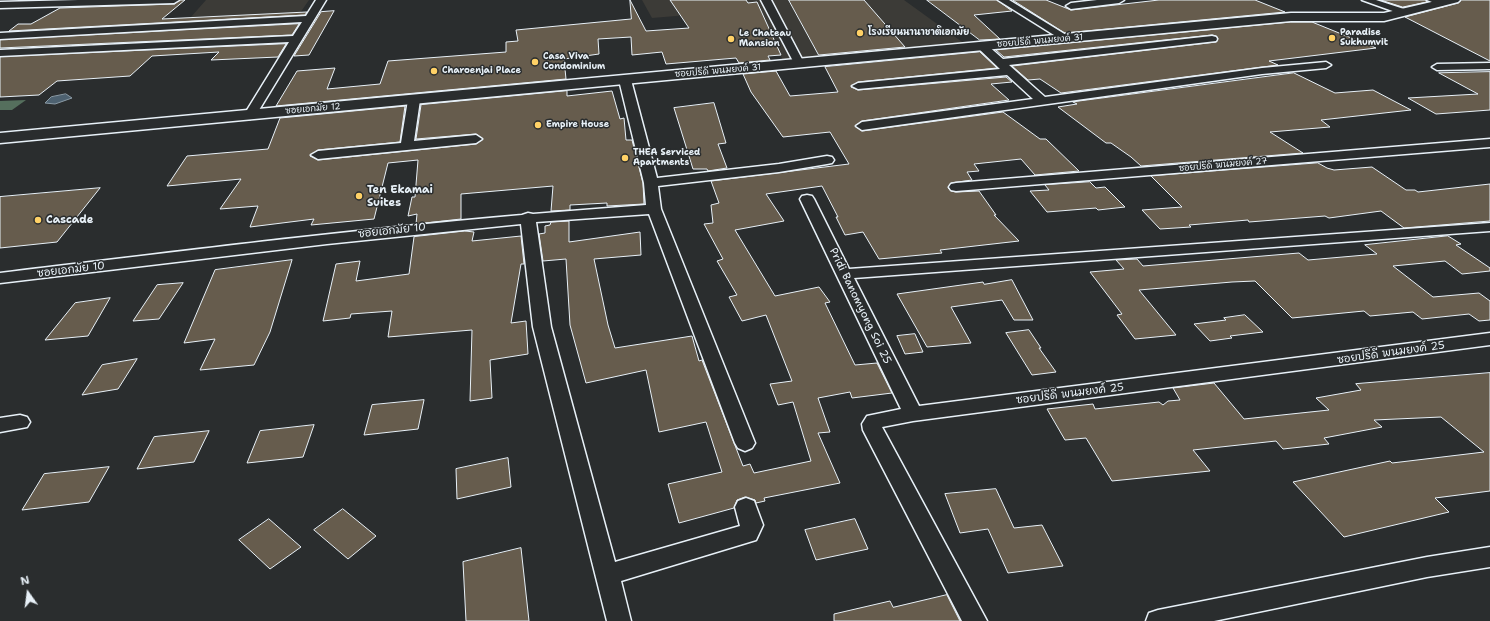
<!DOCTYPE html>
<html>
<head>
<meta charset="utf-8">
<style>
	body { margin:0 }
	#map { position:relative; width:1490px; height:621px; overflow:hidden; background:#2a2d2e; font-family:"Shantell Sans",sans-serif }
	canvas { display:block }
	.north { position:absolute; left:8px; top:573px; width:40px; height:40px; -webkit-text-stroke:3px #2a2d2e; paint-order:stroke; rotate:346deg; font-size:11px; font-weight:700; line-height:16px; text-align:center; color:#e8f1f8 }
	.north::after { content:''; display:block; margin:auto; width:14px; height:18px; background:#e8f1f8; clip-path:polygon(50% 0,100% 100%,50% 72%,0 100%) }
</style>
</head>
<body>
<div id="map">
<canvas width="1490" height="621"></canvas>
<div class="north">N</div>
</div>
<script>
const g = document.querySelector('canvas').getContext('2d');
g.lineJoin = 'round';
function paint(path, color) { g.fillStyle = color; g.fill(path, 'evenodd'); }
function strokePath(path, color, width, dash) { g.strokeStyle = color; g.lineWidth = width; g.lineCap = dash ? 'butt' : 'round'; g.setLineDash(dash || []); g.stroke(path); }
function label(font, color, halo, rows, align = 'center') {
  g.font = font + ' "Shantell Sans","Playpen Sans Thai",sans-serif'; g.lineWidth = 3; g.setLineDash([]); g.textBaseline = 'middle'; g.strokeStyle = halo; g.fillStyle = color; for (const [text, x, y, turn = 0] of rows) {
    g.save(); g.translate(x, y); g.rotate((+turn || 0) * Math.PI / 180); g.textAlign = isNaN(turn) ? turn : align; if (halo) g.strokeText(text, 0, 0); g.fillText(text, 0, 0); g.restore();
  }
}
const built = new Path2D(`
	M206,0H309L300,13L191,17Z
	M642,0H904L969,47L785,65L759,9L652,18Z`);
const green = new Path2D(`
	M26,100L12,110H0V101Z`);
const water = new Path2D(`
	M66,94L72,98L55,104L45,103L51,97Z`);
const building = new Path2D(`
	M180,0H185L162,19L307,12L305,15L9,31L18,24H31L60,8L174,4Z
	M630,0L646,31L689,28L670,0H746L748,3L757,2L781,55L768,56L770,60L739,63L736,58L666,64L662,52L632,55L631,37L598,39L599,54L564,59L566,79L276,106L297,71L335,68L327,89L380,84L388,61L506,52V42L518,41L516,30L631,19Z
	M789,0H864L905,47L819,55Z
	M927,0H997L1012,11L974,15L1000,39L980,40Z
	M1013,0H1046L1071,10L1159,0H1255L1285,12L1065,33Z
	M1381,0H1426L1427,2L1403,7Z
	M1462,0H1490V61L1405,17L1458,3Z
	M334,11L309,55L294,56L321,12Z
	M1291,22H1312L1376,48L1269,61L1278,65L1061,93L1040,79L1028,80L1012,66L1216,42L1218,38L1216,36L1212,35L1004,57L996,50Z
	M299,24L292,35L0,48V40Z
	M286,44L278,57L211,60L219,52L152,56L130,76L57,81L39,95L0,97V57Z
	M980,52L997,68L858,82L851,87L858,90L1006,77L1012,82L991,84L1009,100L862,121L855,126L862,131L1003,112L1040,139H1046L1079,171L1035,175L1021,159L974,164L979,171L967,172L972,180L951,183L948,188L951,191L956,192L979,191L996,215H994L1019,241L940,250L942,253L879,259L863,232L845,235L836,217H838L822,186L766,194L784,221L735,230L775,296L819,287L830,302L825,303L855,365L877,363L892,393L852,398L850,392L818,398L830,432L818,433L840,483L764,498L765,501L756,503L755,500L745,497L737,500L734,508L679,523L668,484L722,472L706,422L659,432L646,370L586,383L570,325L566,259L543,261L539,234L545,233V226L550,225L551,222L569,221V242L640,232L641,255L594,259L608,325L615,348L692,336L699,361L702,360L743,466L750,464L754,473L811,461L793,402L778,405L770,384L792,381L766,315L742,321L729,297L737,295L717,261L723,259L704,224L713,223L711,205L719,203L711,181L849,164L830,132L783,137L751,92L743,74L776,71L790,96L838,92L825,67Z
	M1490,72V110L1436,114L1408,98L1478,94L1439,73Z
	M1294,73L1335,93L1373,90L1411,110L1321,120L1330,127L1270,132L1303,153L1141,166L1131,157L1111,143H1106L1058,107L1077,104L1073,102Z
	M567,91V96L612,91L620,119L624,118L626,140H632L643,183L644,204L607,206V203L570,205V210L551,211L553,186L461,194V219L416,224L417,214L408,216L412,197H415L418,160L388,163L374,219L311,225L314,219L250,227L258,206L220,209L241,179L167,186L187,156L268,149L280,118L405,106L400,142L318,150L310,156L318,160L476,144L483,139L476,134L416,139L421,105Z
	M714,103L726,143L718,144L727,168L708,171L707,169H693L674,108Z
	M1318,163L1327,168L1334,170L1372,167L1406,190H1415L1418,192L1490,184V221L1404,228L1381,211L1329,218L1325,216L1249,222L1248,220L1189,225L1191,227L1160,229L1142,210L1182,207L1151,176Z
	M1090,182L1096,188L1105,187L1125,207L1098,210L1096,208L1047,212L1030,191L1049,190L1045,185Z
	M100,188L57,242L0,248V197Z
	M465,231L474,232L472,241L521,236L524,264H521L511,323L526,321L528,354L490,360L492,398L470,401L472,330L388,337L392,311L351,314L350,318L323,321L336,264L360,261L356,281L409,274L414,237Z
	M1448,236L1461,244L1456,245L1490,268V271L1462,274L1445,261L1393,266L1433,297L1479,293L1490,301V320L1479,321L1469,314L1422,319L1413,312L1370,316L1364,311L1292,318L1255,281L1232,282L1139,290L1176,335L1135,339L1117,315L1122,314L1090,272L1124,269L1116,260L1137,259L1143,266L1299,253L1308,260L1377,254L1365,245Z
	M292,260L270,332L254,365L200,370L215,339L184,343L215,270Z
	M1012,280L1033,320H1014L1002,300L951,307L971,343L927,347L897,294L983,282L984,284Z
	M183,283L159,319L133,321L157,285Z
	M110,298L88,336L45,340L75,303Z
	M1245,315L1263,332L1230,336L1232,338L1210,341L1194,324L1226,320L1224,318Z
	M1029,330L1041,348H1039L1056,372L1032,375L1006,333Z
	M915,334L923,352L905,354L897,336Z
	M137,359L118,389L82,395L102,365Z
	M1490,373V491L1435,498L1449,512L1344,537L1293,482L1390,461L1392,463L1484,452L1441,417L1374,420L1382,427L1324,438L1329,444L1283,449L1276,441L1193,450L1210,471L1112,481L1086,438L1065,440L1047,409L1093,404L1095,409L1159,402L1163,405L1168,401L1180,400L1173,388L1214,383L1244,419L1329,410L1316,398L1361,390L1356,384Z
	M424,400L418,429L364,435L372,405Z
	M314,425L303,457L247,463L260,431Z
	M209,431L194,462L137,469L154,437Z
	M508,458L511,487L457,499L456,469Z
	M109,467L89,502L22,510L44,474Z
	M996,489L1014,528L1042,525L1063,566L1008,573L988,529L960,533L945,494Z
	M343,509L376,536L348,559L314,530Z
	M269,519L301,547L270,569L239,540Z
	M855,519L868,549L816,560L805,530Z
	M521,548L529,621H466L463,562Z
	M947,595L960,621H834V614L890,601L893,607Z`);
const minor = new Path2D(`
	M78,0H179L174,3L0,8V2Z
	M316,0H326L256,115L250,119L244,115L289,42L0,56V50L293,36L302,22L0,39V33L306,16Z
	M761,0H771L804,63L803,65L799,66L794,63Z
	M998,0H1009L1071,38L1066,41L1062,40Z
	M1097,0H1124L1119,3L1071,9L1066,6L1071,3Z
	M1362,0H1376L1407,10L1409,12L1407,14H1401Z
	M1427,0H1442L1447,3L1442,6Z
	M1212,36L1216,37L1217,39L1216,41L1009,65L1045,97L1262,68L1326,62L1331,65L1326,68L1262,74L862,130L856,126L862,122L1033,99L1007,75L858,89L852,86L858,83L1000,69L978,48L977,46L978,44H986L1003,59Z
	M1490,63V69L1437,70L1432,67L1437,64Z
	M625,77L631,80L657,178L779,164L827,156L832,157L834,160L832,163L827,164L779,172L658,186L661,209L755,443L752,448L745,451L738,448L735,443L649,214L536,222L551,327L615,562L740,526L735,507L738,501L746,498L754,501L763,525L756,540L621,581L631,621H607L533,327L521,224L327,244L0,283V273C174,252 348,230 522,215L528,213L533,214L646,205L644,183L619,80Z
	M414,96L420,100L414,141L476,135L482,139L476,143L318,159L311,155L318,151L401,143L408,100Z
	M1490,139V147L956,191L951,190L949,187L951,184L956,183Z
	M807,195L812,196L814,199L849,269L1490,223V231L854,278L919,406L1490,333V345L913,421L882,427L987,621H962L863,430L862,424L867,416L901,409L800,199L802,196Z
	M20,415L27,417L30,422L27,427L0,432V418Z
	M1490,547V567L1427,577L1214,621H1146L1149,613L1158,610L1427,557Z`);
const tertiary = new Path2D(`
	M1440,0H1460L1458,2L1384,21H1291L0,143V133L1291,13H1384Z`);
const markers = [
	[860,33,4,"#ffd166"],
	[1332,38,4,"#ffd166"],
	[731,39,4,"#ffd166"],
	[535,62,4,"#ffd166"],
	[434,71,4,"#ffd166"],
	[538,125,4,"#ffd166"],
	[625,158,4,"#ffd166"],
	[359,196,4,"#ffd166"],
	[38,220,4,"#ffd166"]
];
const farPoinames = [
	["โรงเรียนนานาชาติเอกมัย",868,33],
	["Paradise",1340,33],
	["Sukhumvit",1340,43],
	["Le Chateau",739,34],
	["Mansion",739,44],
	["Casa Viva",543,57],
	["Condominium",543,67],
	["Charoenjai Place",442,71],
	["Empire House",546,125],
	["THEA Serviced",633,153],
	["Apartments",633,163]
];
const farStreetnames = [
	["ซอยปรีดี พนมยงค์ 31",1040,41,-5],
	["ซอยปรีดี พนมยงค์ 31",718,71,-5],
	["ซอยเอกมัย 12",313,109,-5],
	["ซอยปรีดี พนมยงค์ 27",1223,165,-5]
];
const poiNames = [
	["Ten Ekamai",367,190],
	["Suites",367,203],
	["Cascade",46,220]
];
const streetNames = [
	["ซอยเอกมัย 10",392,231,-6],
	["ซอยเอกมัย 10",71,270,-7],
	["Pridi Banomyong Soi 25",860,306,64],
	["ซอยปรีดี พนมยงค์ 25",1391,353,-8],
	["ซอยปรีดี พนมยงค์ 25",1070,394,-7]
];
paint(built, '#3c3b37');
paint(green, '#556f5d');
paint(water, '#4d6170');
strokePath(water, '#8b9ba6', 1);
paint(building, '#665c4d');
strokePath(building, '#e8f1f8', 1);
strokePath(minor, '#e8f1f8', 3);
strokePath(tertiary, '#e8f1f8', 3);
paint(minor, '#2a2d2e');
paint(tertiary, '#2a2d2e');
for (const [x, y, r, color] of markers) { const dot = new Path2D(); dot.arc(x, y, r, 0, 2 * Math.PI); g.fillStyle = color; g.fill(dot); strokePath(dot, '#2a2d2e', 1.5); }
label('bold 9px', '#e8f1f8', '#2a2d2e', farPoinames, 'left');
label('9px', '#e8f1f8', '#2a2d2e', farStreetnames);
label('bold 11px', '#e8f1f8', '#2a2d2e', poiNames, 'left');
label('11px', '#e8f1f8', '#2a2d2e', streetNames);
</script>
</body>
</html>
